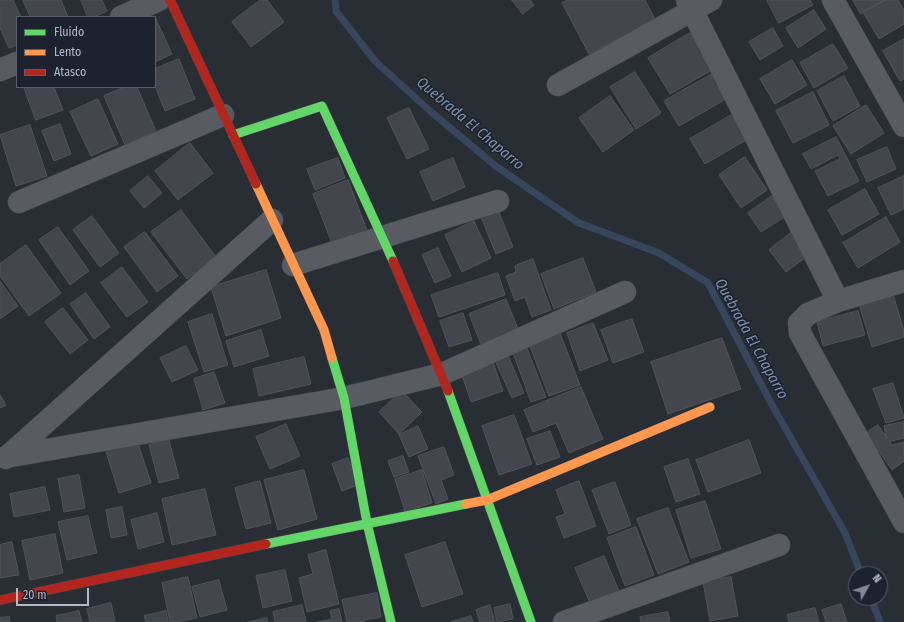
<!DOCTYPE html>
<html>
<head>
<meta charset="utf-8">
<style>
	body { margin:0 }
	#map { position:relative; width:904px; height:622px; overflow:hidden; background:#292d34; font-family:"Fira Sans Condensed",sans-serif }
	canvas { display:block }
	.legend { position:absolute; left:16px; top:16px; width:140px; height:72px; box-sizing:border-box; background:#1c232e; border:1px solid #585f6a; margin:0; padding:5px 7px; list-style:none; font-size:12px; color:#b2b9c5 }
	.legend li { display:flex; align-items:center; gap:8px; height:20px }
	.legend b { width:20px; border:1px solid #585f6a }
	.north { position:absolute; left:848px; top:566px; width:40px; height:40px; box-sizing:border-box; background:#1c232e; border:1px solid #585f6a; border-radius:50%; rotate:50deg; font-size:11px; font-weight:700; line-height:16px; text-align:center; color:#b2b9c5 }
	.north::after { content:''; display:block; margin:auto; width:14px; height:18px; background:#828892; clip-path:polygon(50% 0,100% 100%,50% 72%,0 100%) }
	.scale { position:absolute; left:16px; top:588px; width:73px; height:18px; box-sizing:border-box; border:2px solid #b2b9c5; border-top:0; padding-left:5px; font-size:12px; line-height:14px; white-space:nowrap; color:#b2b9c5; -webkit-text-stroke:3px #1c232e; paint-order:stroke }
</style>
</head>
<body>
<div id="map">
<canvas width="904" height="622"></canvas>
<ul class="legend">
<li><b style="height:5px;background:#63d668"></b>Fluido</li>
<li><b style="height:5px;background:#ff974d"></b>Lento</li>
<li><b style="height:5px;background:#b3261e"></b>Atasco</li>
</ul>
<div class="north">N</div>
<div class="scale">20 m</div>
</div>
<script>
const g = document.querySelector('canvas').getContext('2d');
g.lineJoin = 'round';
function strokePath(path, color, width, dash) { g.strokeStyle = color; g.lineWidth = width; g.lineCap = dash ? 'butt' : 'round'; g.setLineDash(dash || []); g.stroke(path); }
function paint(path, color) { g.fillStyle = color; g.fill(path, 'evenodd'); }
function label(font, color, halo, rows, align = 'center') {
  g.font = font + ' "Fira Sans Condensed",sans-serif'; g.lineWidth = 3; g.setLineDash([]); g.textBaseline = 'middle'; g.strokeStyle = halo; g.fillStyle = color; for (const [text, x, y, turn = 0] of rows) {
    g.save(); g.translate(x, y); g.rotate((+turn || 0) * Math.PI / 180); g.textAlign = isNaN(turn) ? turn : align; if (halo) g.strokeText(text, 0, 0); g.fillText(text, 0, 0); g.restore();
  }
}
const stream = new Path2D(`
	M335,0L336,11L375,61L430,111L497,167L579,223L659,253L708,283L771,403L845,533L861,574
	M871,598L880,622`);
const building = new Path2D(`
	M0,0H13L21,17H17V45L9,48L0,28Z
	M23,0H61L68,17H31Z
	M81,0H102L107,11L94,17H88Z
	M260,0H267L284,22L251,47L232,22Z
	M512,0H530L534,5L523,14Z
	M568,0H645L655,19L589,54L562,3Z
	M767,0H810L813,5L779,23Z
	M853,0H885L861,14Z
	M885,0H898L904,10V24L879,39L863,12Z
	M814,10L826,29L798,48L786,28Z
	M155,19H156L172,54L155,62Z
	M773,28L783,46L760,60L749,42Z
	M690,33L712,70L670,94L648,58Z
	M904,39V79L900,81L883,51Z
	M833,44L848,68L814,88L800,63Z
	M179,59L195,99L165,111L155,86V69Z
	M792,60L807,85L775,104L760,79Z
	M635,72L661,113L636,129L610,87Z
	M714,73L728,98L679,126L664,101Z
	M844,76L860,106L833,121L817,91Z
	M24,87H54L63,110L36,120Z
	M125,87H137L156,131L125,145L104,96Z
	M813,92L829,125L793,143L776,111Z
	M610,96L634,130L603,152L579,118Z
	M98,99L118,144L91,156L70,112Z
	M866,105L884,133L851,154L833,126Z
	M409,108L429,149L407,159L387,118Z
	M733,114L748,139L705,164L690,139Z
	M60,124L71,154L54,161L42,131Z
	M30,125L47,176L16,186L0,135Z
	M836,137L859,181L828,196L815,171L840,159L838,155L811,169L803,154Z
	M190,143L213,173L178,200L155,171Z
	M887,147L896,169L867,182L857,160Z
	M745,157L767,190L741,208L719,175Z
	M338,158L345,178L315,190L307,169Z
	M453,158L465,187L433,201L420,172Z
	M148,176L162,193L144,208L130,191Z
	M904,176V209L891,215L878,188Z
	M348,180L368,233L333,246L313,194Z
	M865,189L879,214L842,235L828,210Z
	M772,196L786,216L761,232L748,213Z
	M181,210L216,257L187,279L151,232Z
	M498,210L513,247L496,254L481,217Z
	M92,216L119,253L100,267L73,230Z
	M886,217L900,242L858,268L843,243Z
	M474,221L491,258L462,272L445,235Z
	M58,227L89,271L70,285L39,240Z
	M145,232L178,276L157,292L124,247Z
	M792,232L809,255L786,272L769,250Z
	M26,245L61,293L29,316L0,276V264Z
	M438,248L451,276L435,283L422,255Z
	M583,258L596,292L554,309L541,274Z
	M533,259L551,310L532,317L525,297L515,301L506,276L516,272L515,266Z
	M122,267L148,302L127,317L101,283Z
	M266,270L281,318L226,336L211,287Z
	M498,273L505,295L439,317L431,295Z
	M0,281L18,306L0,319Z
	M86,293L110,327L94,339L70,304Z
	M893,294L904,331V337L872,347L859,304Z
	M506,299L518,329L481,344L469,314Z
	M63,308L88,340L70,354L45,322Z
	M858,311L865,335L823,346L817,322Z
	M463,313L472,340L449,347L440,321Z
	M212,314L228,365L204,372L188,322Z
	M632,319L644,352L613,363L601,330Z
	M593,323L608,360L580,371L567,333Z
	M261,330L269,356L234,367L226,341Z
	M560,333L580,385L549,396L529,344Z
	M722,338L741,389L668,414L651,362Z
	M186,346L198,370L172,382L160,358Z
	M527,348L546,397L531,402L513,353Z
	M507,353L524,393L512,398L494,358Z
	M304,357L311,384L259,396L253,369Z
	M493,362L503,391L471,402L461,372Z
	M214,372L225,403L203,410L194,379Z
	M893,383L904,418L886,423L873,389Z
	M581,387L603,439L569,453L556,423L533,432L524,410Z
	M402,391L422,412L399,434L379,412Z
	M0,395L6,405L0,408Z
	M514,415L532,464L499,475L482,426Z
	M904,422V438L887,442L884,426Z
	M286,424L300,456L270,469L256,437Z
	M878,425L892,445L904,442V461L892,470L866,433Z
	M418,426L428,449L409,457L399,435Z
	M550,431L560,457L537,465L527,439Z
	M169,440L179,478L159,483L149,445Z
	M749,440L761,473L708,492L696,460Z
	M138,443L151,483L119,493L106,452Z
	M444,447L454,475L441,480L448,499L436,504L418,456Z
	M403,456L409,472L394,477L388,461Z
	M348,458L358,485L342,491L332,464Z
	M688,459L700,494L676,502L664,467Z
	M304,470L317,519L278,530L264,480Z
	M422,470L432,503L405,512L395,479Z
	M79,475L85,508L64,512L58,479Z
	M260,481L271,523L246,529L235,488Z
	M579,481L596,526L564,538L556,517L565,514L556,490Z
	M615,482L631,525L609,534L592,490Z
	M45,487L50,510L14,517L10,494Z
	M205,489L216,535L172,545L162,499Z
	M705,501L721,549L691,558L676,510Z
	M122,507L127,535L111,538L106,510Z
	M668,508L689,562L658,574L637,519Z
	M157,513L164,542L138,549L131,520Z
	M88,516L97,553L67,560L58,522Z
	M636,527L654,575L625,586L607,538Z
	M55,534L63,573L30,580L22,541Z
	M12,542L19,575L0,578V545Z
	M445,542L463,594L422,607L405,555Z
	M326,550L339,604L307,612L299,578L313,574L308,555Z
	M604,556L619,591L590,603L575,568Z
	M285,570L292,601L263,608L256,576Z
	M188,577L197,618L177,622H170L162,583Z
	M731,577L738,616L710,621L703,582Z
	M219,580L227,610L200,617L192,587Z
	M377,593L381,617L364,620V622H347L342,600Z
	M111,603L115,622H90L87,609Z
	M510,604L513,619L497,622L494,608Z
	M841,604L847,622H826L822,610Z
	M302,605L306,622H275L273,612Z
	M490,605L495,622H480L476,610Z
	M815,608L819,622H789L787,615Z
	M339,609L342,622H317L332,619L330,611Z
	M79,611L82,622H57L56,616Z
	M166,611L168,622H146L144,616Z
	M668,612L670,622H641L640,617Z
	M471,616L473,622H451Z
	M9,617L10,622H0V618Z
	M267,618L268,622H248Z`);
const street = new Path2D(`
	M687,0L838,301
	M833,0L904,126
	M121,17L159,0
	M0,70L17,63
	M558,85L711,0
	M19,202L223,115
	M293,265L498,201
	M904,281L838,301L808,314L799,323L800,333L904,522
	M6,457L344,398L442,374L625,292
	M6,458L272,220
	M564,622L779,545`);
const fast = new Path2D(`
	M233,135L322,106L393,261
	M332,358L344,398L367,523L391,622
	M448,391L531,622
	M266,544L466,504`);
const slow = new Path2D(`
	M256,184L324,330L332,358
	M466,504L487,500L710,407`);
const jam = new Path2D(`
	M170,0L256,184
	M393,261L448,391
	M0,600L266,544`);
const waterNames = [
	["Quebrada El Chaparro",470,124,40],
	["Quebrada El Chaparro",751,339,61]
];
strokePath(stream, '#38465d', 7);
paint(building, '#43464c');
strokePath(building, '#50545b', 1);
strokePath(street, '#46494f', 23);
strokePath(fast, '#46494f', 10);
strokePath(slow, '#46494f', 10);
strokePath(jam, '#46494f', 10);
strokePath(street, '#585b62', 22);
strokePath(fast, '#63d668', 9);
strokePath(slow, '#ff974d', 9);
strokePath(jam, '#b3261e', 9);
label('italic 15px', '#7c8eab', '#1c232e', waterNames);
</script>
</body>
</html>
